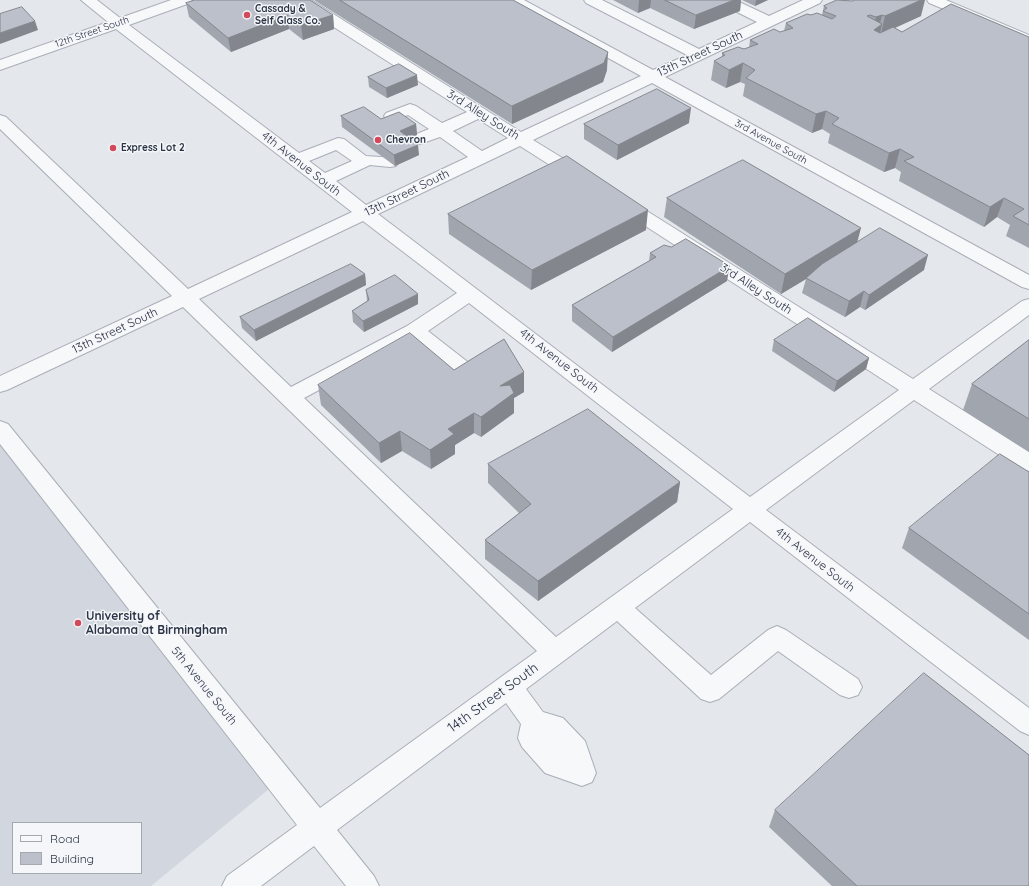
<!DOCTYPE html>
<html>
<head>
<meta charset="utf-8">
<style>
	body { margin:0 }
	#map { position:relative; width:1029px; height:886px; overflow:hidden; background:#e4e7ec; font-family:Quicksand,sans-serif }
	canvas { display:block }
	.legend { position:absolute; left:12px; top:822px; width:130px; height:52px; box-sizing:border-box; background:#f4f6f9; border:1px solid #a4a8b1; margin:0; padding:5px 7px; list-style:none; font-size:12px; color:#2b3445 }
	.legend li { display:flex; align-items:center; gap:8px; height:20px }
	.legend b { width:20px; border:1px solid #a4a8b1 }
</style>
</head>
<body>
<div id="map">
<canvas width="1029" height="886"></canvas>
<ul class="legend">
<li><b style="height:5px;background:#f7f8fa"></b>Road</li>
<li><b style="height:11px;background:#bbc0ca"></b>Building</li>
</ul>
</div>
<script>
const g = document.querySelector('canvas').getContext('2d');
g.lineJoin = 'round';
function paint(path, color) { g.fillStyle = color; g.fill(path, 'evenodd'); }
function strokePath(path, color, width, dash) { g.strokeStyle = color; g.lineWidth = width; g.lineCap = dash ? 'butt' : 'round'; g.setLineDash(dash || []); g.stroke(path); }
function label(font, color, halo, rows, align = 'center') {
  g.font = font + ' Quicksand,sans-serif'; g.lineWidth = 3; g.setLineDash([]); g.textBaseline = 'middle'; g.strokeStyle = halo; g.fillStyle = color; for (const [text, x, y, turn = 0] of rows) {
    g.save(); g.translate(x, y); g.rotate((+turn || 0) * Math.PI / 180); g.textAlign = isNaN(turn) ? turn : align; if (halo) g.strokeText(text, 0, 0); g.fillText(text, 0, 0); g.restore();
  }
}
const built = new Path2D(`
	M0,429L280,780L151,886H0ZM13,823H141V873H13Z`);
const minor = new Path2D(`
	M81,0H97L120,18L171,0H192L190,3L129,25L299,153L338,138L344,139L366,156L396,158L399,162L396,166L390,167L370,165L336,181L366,205L468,157L440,137L420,144L414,143L412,139L414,135L429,129L408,115L392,121L386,119L384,116L386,113L410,104L416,106L442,123L467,112L296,3L294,0H311L521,132L641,76L508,3L506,0H524L653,70L687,55L586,3L584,0H602L699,49L757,22L719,3L717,0H735L769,16L803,0H822L820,3L665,77L1029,275V289L1022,287L652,83L533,140L587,173L590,177L587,181L581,182L575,181L520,146L378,214L750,497L899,390L616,207L613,203L616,199L622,198L628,199L913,379L1022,301L1029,299V315L929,389L1029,452V471L1021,469L914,400L766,510L1029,708V735L1020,731L750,522L635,608L711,675L768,630L777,626L786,630L858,679L862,687L858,695L849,698L840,695L778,651L719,699L710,702L701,699L617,621L526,689L543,712L563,718L585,741L596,773L592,782L582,786L545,773L522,747L518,738L521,724L506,703L337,830L374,876L379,886H346L314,846L261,886H222L227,876L297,825L0,444V421L8,424L320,808L537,651L183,307L7,390L0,392V376L172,296L0,129V115L6,117L188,289L352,212L116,29L0,70V60L108,22ZM478,119L508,138L482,151L453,131ZM336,150L352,161L325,173L309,161ZM363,221L457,293L407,326L291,387L199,299ZM469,303L733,509L556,637L304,398L413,340L455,373L462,375L469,373L472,368L469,363L428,331Z
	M927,0H946L1029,35V44L929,3Z`);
const wall = new Path2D(`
	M314,0H513L607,70L603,82L512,124Z
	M613,0H741L740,11L694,29L650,8L638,13Z
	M742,0H768L755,6Z
	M186,3L333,15L334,29L303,40L289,29L231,52L189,17Z
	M824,6L921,16L895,28L902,32L1029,37V248L1006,236L1010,225L997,217L984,227L899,181L901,172L895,168L884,172L828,143L830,134L822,129L812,133L743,96L745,84L740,82L726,88L711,80L714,61L722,57V53L744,49L749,48L750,40L784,31L786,23L811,15H822Z
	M368,77L418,85L387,98L369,87Z
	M341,116L381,119L416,124L417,135L409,138L419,155L395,166L342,127Z
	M689,123L617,160L584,139V124Z
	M667,198L857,242L924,270L865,310L860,307L845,317L802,293L806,279L781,294L664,217Z
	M448,214L646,230L531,290L449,234Z
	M650,253L727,281L612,352L572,321V305L649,261Z
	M365,274L366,285L256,341L242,328L240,317Z
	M366,290L418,304L364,332L353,322L352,311L367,301Z
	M774,340L869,358L866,369L834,392L772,351Z
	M1029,340V452L963,410L972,384Z
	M454,370L524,372V392L514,398V413L481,437L474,433L455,445V454L431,469L402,451L381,463L321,405L318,385Z
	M488,464L680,482L677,502L538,601L485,559V540L519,513L488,483Z
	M1029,472V640L902,548L909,528Z
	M775,810L1029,886H832L769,827Z`);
const shadedWall = new Path2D(`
	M639,0H651L650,8L638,13Z
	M734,0H741L740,11L694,29L696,15Z
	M756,0H768L755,6Z
	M921,0H925L921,16L881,34L885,16Z
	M287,15L289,29L231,52L228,38Z
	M333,15L334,29L303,40L301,25Z
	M882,15L879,27L882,24L878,43L872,35L876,17Z
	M35,21L38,30L0,44V33Z
	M608,52L607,70L603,82L512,124V106Z
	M743,63L740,82L726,88L729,70Z
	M417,75L418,85L387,98L386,88Z
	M691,108L689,123L617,160L618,145Z
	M826,111L822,129L812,133L816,114Z
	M416,124L417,135L401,142L400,131Z
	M418,145L419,155L395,166L394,155Z
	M900,149L895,168L884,172L889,153Z
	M1004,198L997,217L984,227L990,207Z
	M648,210L646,230L531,290L532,270Z
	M861,228L856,247L806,278V279L781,294L785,274Z
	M928,255L924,270L865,310L869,295Z
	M730,266L727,281L612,352L613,337Z
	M365,274L366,285L256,341L254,330Z
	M864,291L860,307L845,317L849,301Z
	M418,294V304L364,332L363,321Z
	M869,358L866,369L834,392L837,381Z
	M524,372V392L514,398V413L481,437V417L500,386Z
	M474,413V433L455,445V454L431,469L430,450L448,429Z
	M400,431L402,451L381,463L379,443Z
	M680,482L677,502L538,601V581Z`);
const building = new Path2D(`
	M195,0H310L333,15L301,25L287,15L228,38L186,3Z
	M340,0H513L608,52L604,63L512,106Z
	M665,0H734L696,15Z
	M837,0L853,1L854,0H921L885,16L882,15L876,17L870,15L867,16L882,24L874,30L880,33L893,27L902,32L951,4L1029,37V225L1013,216L1024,209L1004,198L990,207L904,161L914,157L900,149L889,153L832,124L839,118L826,111L816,114L746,78L755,70L743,63L729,70L714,61L725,55L722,53L738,47L744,49L758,44L750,40L774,29L780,32L793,28L786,23L807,14L811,15L817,13L832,19L836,16L823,11L827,8L824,6Z
	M22,7L35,21L0,33V14Z
	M399,64L417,75L386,88L368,77Z
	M657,89L691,108L618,145L584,124Z
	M364,107L381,119L399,112L416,124L400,131L418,145L394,155L341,116Z
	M567,156L648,210L532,270L448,214Z
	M743,160L861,228L785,274L667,198Z
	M880,228L928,255L869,295L864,291L849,301L806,278L822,264Z
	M686,239L730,266L613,337L572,305L656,257L650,253L664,245L671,247Z
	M351,264L365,274L254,330L240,317Z
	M395,275L418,294L363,321L352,311L369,300L366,290Z
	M808,318L869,358L837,381L774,340Z
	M410,333L454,370L504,339L524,372L500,386L510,385L514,393L481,417L474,413L448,429L454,434L430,450L400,431L379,443L318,385Z
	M1029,340V419L972,384Z
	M588,409L680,482L538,581L485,540L531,504L488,464Z
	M1000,454L1029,472V614L909,528Z
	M924,673L1029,755V886H857L775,810Z`);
const markers = [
	[247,15,4,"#d1495b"],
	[378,140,4,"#d1495b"],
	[113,148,4,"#d1495b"],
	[78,623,4,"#d1495b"]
];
const farPoinames = [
	["Cassady &",255,9],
	["Self Glass Co.",255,21],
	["Chevron",386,140],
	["Express Lot 2",121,148]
];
const farStreetnames = [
	["12th Street South",92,32,-19],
	["3rd Avenue South",771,142,29]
];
const streetNames = [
	["13th Street South",700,54,-25],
	["3rd Alley South",483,115,32],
	["4th Avenue South",301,164,38],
	["13th Street South",407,193,-26],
	["3rd Alley South",756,289,33],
	["13th Street South",115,331,-25],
	["4th Avenue South",559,361,38],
	["4th Avenue South",815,560,38],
	["5th Avenue South",204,686,51]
];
const poiNames = [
	["University of",86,616],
	["Alabama at Birmingham",86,630]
];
const nearStreetnames = [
	["14th Street South",493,698,-36]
];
paint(built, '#d2d6de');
strokePath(minor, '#a9aeb7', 2);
paint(minor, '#f7f8fa');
paint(wall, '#a1a5ae');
paint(shadedWall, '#83868d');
paint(building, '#bbc0ca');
strokePath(building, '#83868d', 1);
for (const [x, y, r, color] of markers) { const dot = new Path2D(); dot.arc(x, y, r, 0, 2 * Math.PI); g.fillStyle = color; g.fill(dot); strokePath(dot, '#f4f6f9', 1.5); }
label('bold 10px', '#2b3445', '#f4f6f9', farPoinames, 'left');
label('10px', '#2b3445', '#f4f6f9', farStreetnames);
label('12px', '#2b3445', '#f4f6f9', streetNames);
label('bold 12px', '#2b3445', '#f4f6f9', poiNames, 'left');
label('14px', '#2b3445', '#f4f6f9', nearStreetnames);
</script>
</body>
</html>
